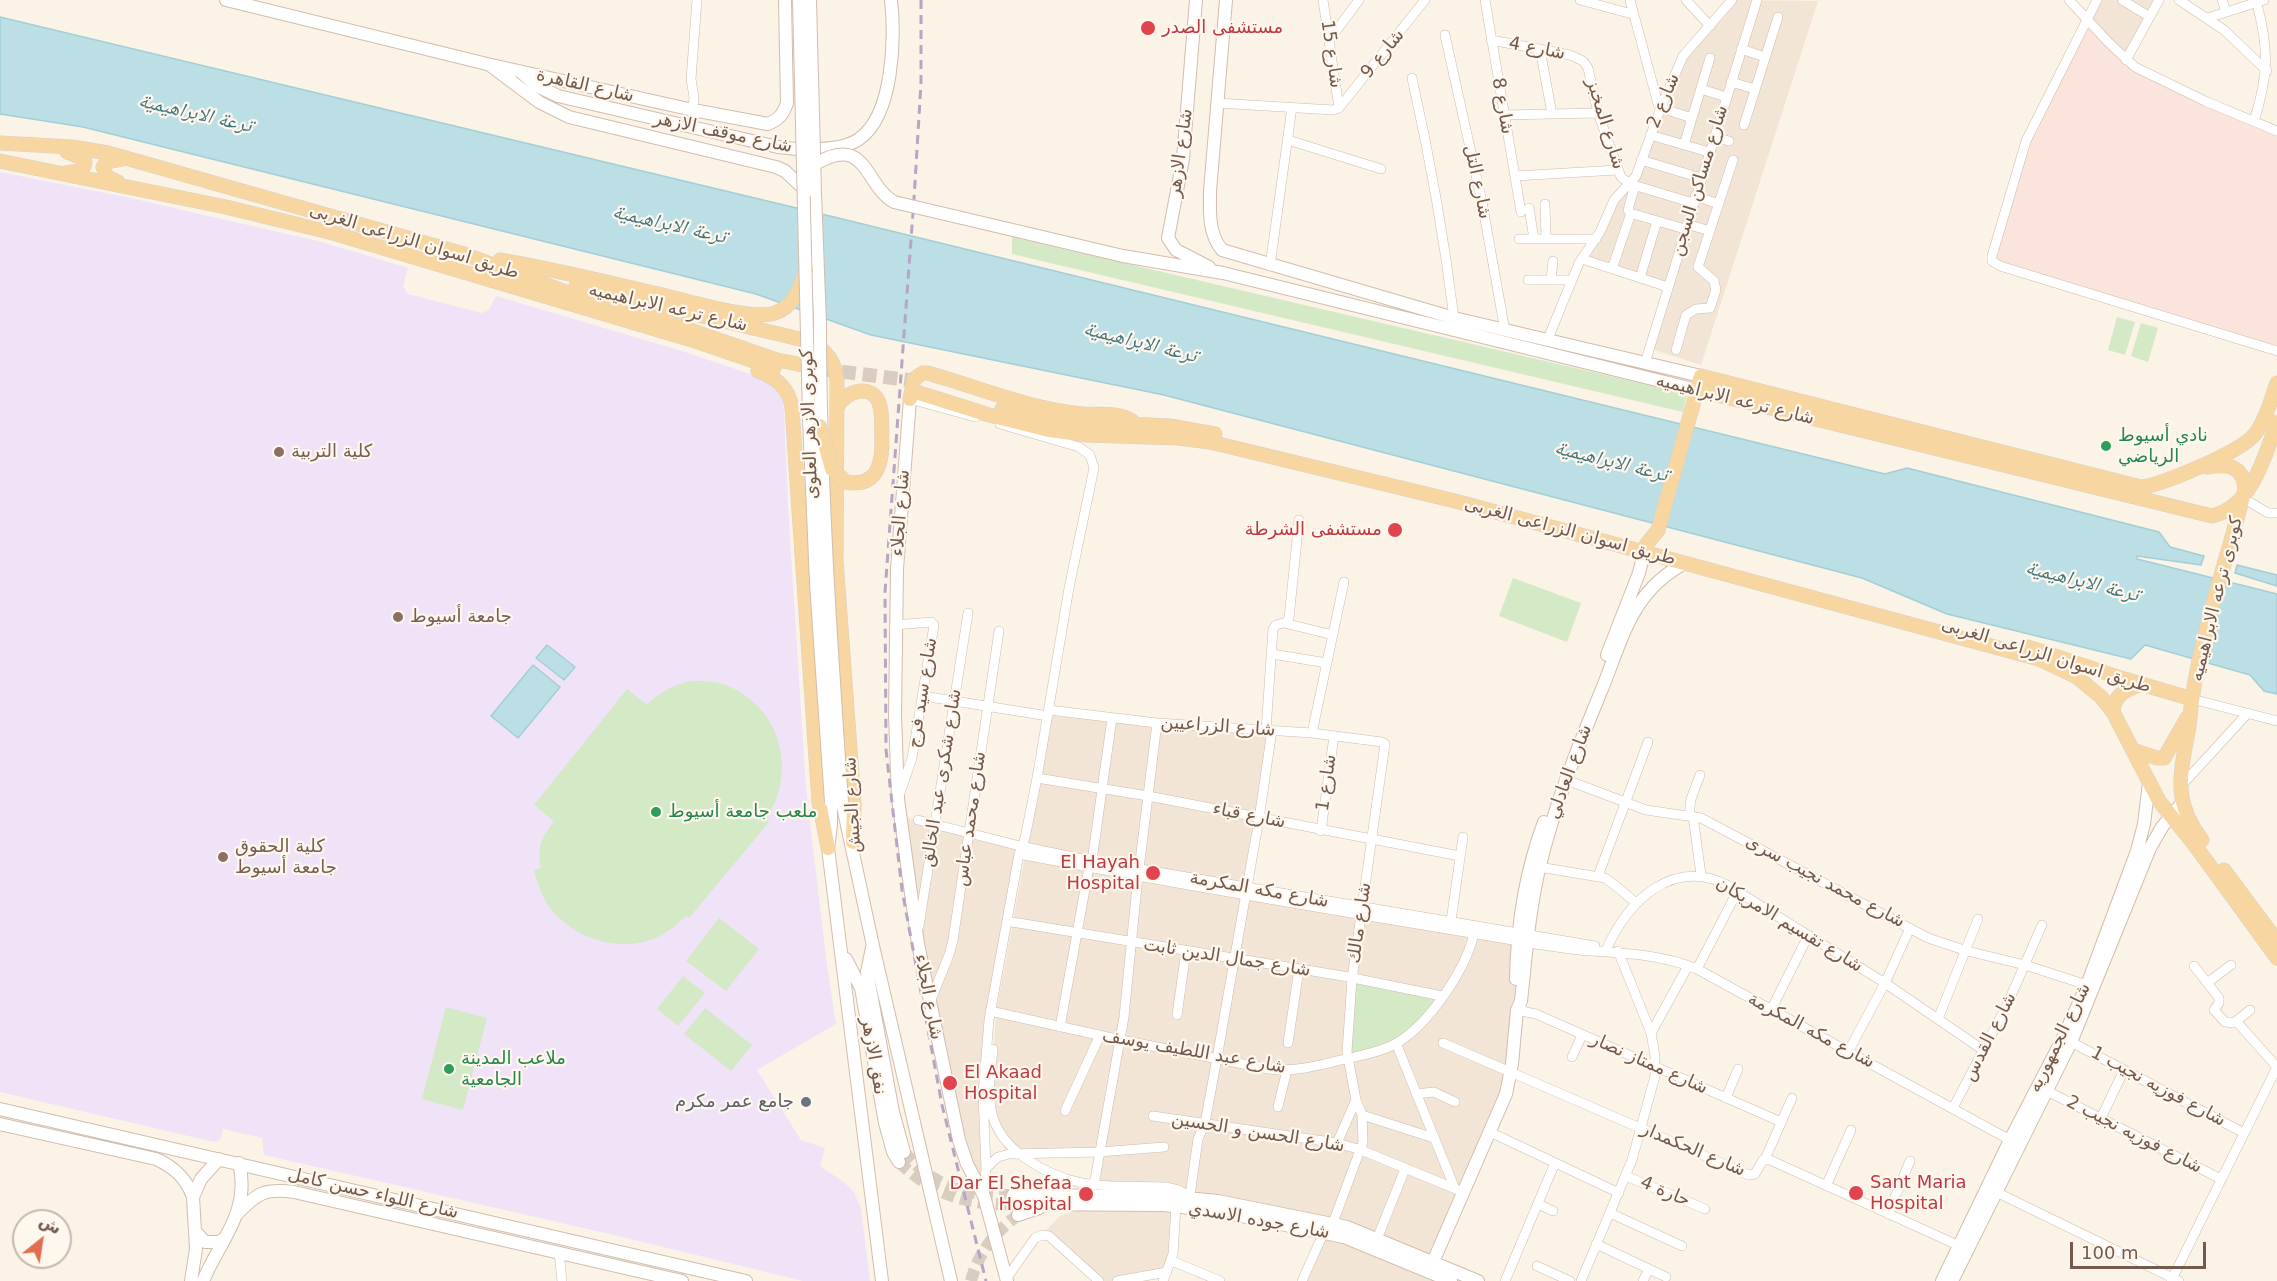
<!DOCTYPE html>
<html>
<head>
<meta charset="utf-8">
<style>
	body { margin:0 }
	#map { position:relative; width:2277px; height:1281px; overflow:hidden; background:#fbf3e6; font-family:"DejaVu Sans","Noto Naskh Arabic",sans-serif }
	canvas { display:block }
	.north { position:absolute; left:12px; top:1209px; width:60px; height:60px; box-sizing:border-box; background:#fef7ed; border:2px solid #c7b8ad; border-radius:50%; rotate:30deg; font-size:16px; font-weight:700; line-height:24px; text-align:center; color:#745a4c }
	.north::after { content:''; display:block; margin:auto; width:21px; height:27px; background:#e06e51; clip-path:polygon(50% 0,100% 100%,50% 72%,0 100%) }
	.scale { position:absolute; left:2070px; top:1242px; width:136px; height:27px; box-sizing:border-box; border:3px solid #745a4c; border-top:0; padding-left:8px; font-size:18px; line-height:21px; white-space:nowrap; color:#745a4c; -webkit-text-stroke:4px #fef7ed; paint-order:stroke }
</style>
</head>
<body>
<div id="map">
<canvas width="2277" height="1281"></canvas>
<div class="north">ش</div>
<div class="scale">100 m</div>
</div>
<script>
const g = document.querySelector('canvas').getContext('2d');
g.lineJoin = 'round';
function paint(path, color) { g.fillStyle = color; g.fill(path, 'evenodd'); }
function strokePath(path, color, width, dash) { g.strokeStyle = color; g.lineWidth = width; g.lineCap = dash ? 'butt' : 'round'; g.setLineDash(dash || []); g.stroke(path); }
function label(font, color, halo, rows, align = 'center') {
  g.font = font + ' "DejaVu Sans","Noto Naskh Arabic",sans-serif'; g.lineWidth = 4.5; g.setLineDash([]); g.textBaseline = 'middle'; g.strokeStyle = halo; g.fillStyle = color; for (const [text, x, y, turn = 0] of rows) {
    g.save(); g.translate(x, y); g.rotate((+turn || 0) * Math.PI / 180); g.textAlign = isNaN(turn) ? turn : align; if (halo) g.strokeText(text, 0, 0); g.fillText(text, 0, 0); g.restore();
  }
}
const residential = new Path2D(`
	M1735,0L1818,1L1701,365L1654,350L1671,285L1588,258L1612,206L1628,188L1683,59Z
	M2094,0H2155L2125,55L2086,13Z
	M1049,711L1271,731L1246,888L1028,846L1026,839Z
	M901,816L1019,847L988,1007L983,1194L972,1172L929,1002Z
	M1025,856L1517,942L1515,1003L1510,1073L1432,1261L1094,1184L1100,1152L1021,1154L996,1123L991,1094L996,1012Z
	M1087,1205L1176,1206L1167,1271L1114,1281H1100L1044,1232L1059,1217Z
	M1324,1232L1451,1281H1303Z`);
const commercial = new Path2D(`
	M2086,19L2126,60L2277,131V351L1994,263L2018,161Z`);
const education = new Path2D(`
	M0,172L135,199L322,242L408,268L403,286L408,294L482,313L489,310L496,296L679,350L765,379L781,394L784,411L788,506L806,789L827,965L836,1024L757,1070L801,1140L825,1148L820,1166L845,1183L854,1192L861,1208L870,1281H803L610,1234L264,1155L262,1138L223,1129L220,1140L214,1142L0,1092Z`);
const green = new Path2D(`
	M1012,237L1687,394L1683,412L1012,254Z
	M2117,317L2135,322L2125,355L2108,350Z
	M2141,323L2158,328L2148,362L2131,356Z
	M1513,578L1581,603L1567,642L1499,616Z
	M691,681C704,681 717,681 728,686C771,704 791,750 778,794C776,802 770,811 766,819L769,822L689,918L686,916C680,921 675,927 668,931C631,957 577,942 551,909C542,898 538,884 534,870L541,868C537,846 541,839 554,821L534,805L627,689L647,705C660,692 673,685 691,681Z
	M719,918L759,949L726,991L686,961Z
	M683,976L705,993L678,1026L657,1009Z
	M1352,979L1441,997L1397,1042L1348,1058Z
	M446,1007L487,1018L463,1110L422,1099Z
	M705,1008L752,1045L731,1071L684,1034Z`);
const water = new Path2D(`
	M0,17L834,217L1885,474L1907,468L2159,532L2170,547L2204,556L2201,565L2137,556V559L2277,594V694L2264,691L2250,675L2145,645L2131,659L1947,614L1862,578L1164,395L871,335L756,294L83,127L0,114Z
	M2237,565L2277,575V586L2235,573Z
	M547,645L575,667L564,680L536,658Z
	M533,665L560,687L518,738L491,716Z`);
const secondaryTunnel = new Path2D(`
	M904,1152C936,1189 967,1196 1013,1195
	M899,1162C931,1193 967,1206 1012,1204
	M971,1281C978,1253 995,1232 1018,1215`);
const primaryTunnel = new Path2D(`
	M821,369L908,380L922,384`);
const street = new Path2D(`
	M1323,0L1339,108
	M1485,0L1521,212
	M1580,0L1632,14
	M1630,0L1658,104L1664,109L1692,118
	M1686,0L1710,26
	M2069,0L2109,43L2135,67L2205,101L2277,131
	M2097,0L2026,141L1992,256V261L2000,266L2277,351
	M2122,0L2150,17
	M2179,0L2224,30L2267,71
	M2222,0L2226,12
	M2208,18L2264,0
	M1445,35L1482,202L1505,331
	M1330,39L1359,0
	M1491,40L1570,55L1583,61L1588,68L1598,113L1621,177L1630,184L1693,203
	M1540,49L1552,114
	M1741,49L1765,57
	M2126,60L2159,0
	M1412,78C1430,158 1444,237 1454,318
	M1731,82L1755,89
	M1701,89L1726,97
	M1217,103L1333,110L1339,108
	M1339,108L1425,0
	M693,110L694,97L691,79L697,0
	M1504,115L1598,113
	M2254,121C2269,74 2269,48 2256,0
	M1744,125L1778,17
	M1650,135L1709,152
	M1714,137L1729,141
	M1288,140L1381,169
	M1684,145L1710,58
	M1641,160L1701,178
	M1515,176L1617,170
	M1635,185L1628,210L1630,213L1685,229
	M1695,196L1719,204
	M1545,204L1546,239
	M1529,208L1534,239
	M1687,224L1710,231
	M1519,239H1596
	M1582,259L1668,287
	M1270,266L1292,107
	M1612,269L1631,213
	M1640,278L1657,221
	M1528,280H1571
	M1551,280L1553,261
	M1547,341L1579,263L1600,232L1614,200L1636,176L1661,107L1683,56L1732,0
	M1676,350L1686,315L1696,309L1710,308L1716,290L1714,281L1698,267L1733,160
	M1645,363L1757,0
	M910,399L975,417
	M2243,498L2268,513H2277
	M1284,623L1333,635
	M895,625L931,622L934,625L912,758L899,796
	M1272,654L1327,663
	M923,696L1048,716
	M2192,699L2277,721
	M1049,710L1157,723L1312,733L1382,742L1385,744L1352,979L1347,1052L1356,1100L1362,1115L1363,1142L1333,1223
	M1266,730L1273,629L1276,625L1287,622L1289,618L1299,520
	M1312,733L1344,582
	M1037,778L1148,796L1460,856
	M1564,779L1646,810L1701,818L1928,938L1967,951L2025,965L2087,985
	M2181,786L2247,714
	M1689,816L1691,799L1700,775
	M1693,816L1701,875
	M918,820L1020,846L1092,861L1595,946
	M1321,831L1334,736
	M1019,854C1185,886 1352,913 1518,941C1542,945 1566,949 1590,951C1626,953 1663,955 1697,969L2010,1140
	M1092,861L1112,718
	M1539,867L1605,878L1616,886L1636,903
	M1139,869L1157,723
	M1598,876L1648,742
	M1451,921L1463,837
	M1012,922L1343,976L1442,996
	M919,926L968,613
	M1606,950C1628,901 1673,856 1729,886L1885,983L1983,1050
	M2194,966L2219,998V1003L2214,1010L2225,1022L2234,1023L2250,1010
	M1697,969L1737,892
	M2207,983L2231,965
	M930,1002L949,955L953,940L999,631
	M1517,1010L1536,1014L1781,1122
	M1771,1010L1808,936
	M990,1011L1121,1040L1269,1069C1291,1072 1311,1067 1333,1062C1353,1057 1376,1054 1395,1044C1429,1025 1469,966 1475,928
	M1177,1015L1186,951
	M1938,1019L1978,919
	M1060,1027L1089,867
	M1651,1033L1688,966
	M2071,1042L2244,1133
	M1288,1043L1299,969
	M1396,1043L1455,1189
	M1443,1043L1749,1175L1755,1174L1763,1160H1770L1964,1248
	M993,1049C991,1070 987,1094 992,1114C997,1133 1009,1147 1025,1158C1073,1192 1110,1185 1167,1187L1179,1190L1190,1197
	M1848,1052L1885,983L1910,928
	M1572,1057L1582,1035
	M2047,1091L2221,1179
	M1416,1094L1434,1092L1455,1102
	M1726,1098L1738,1069
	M1278,1107L1287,1070
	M1953,1108L2007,1005L2042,925
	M1065,1111L1100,1035
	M1362,1115L1434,1138
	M1153,1116L1337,1143L1361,1150L1463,1192
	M2101,1118L2124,1070
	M1490,1132L1619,1193
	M1337,1143L1356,1100
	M1765,1159L1792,1098
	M986,1168L998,1157L1009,1154L1099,1152L1164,1147
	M1626,1176L1705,1209
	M1094,1185L1124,1017L1138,876
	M1826,1186L1851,1130
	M1996,1192L2179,1281
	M984,1194L986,1168L983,1094L989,1020L1019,854L1025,838L1037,778L1069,588L1094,468L1090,455L1079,447L1000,424
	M1189,1202L1198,1139L1205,1123L1217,1058L1259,819L1272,730
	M1538,1204L1553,1211
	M1610,1213L1682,1246
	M1888,1214L1910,1161
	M1377,1239L1405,1169
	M1596,1244L1666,1277
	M559,1252L562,1281
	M1172,1261L1220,1281
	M1537,1266L1570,1281
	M1006,1279L1035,1238L1042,1235L1049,1236L1099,1281
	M1117,1281L1167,1272
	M1163,1281L1173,1254L1176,1206
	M1302,1281L1324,1232
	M1505,1281L1555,1163
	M1581,1281L1632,1160L1655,1076V1056L1651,1033L1618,951
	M1643,1281L1649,1269
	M2171,1281L2277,1067L2236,1021`);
const secondary = new Path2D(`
	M226,0L487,64L693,110L768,124C779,119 783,115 787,103L785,0
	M1196,0L1183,159L1168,238L1176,250L1209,267
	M1226,0L1210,191C1210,212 1208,233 1222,250L1454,318L1701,376
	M491,66L539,102L569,117L776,167L785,171L805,190
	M522,73L537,86L558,96L778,147C799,150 841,152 859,139C894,115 895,37 891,0
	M815,192L820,325
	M1123,256L1223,273L1697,390
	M910,399L897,569L895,715L898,799L918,944L959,1140L967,1164L984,1196L1007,1281
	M1607,655L1639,573L1644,553
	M831,802V825L828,848L882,1281
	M842,802L873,946L951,1281
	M872,948L867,972L893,1112L904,1152
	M846,959L861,988L885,1123L893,1152L899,1162
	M1516,979C1517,925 1525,873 1544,822
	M0,1109L746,1281
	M0,1124L156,1159C174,1167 186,1178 193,1197
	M1013,1195L1164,1196L1218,1201L1347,1227L1478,1281
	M1012,1204L1164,1205L1217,1211L1344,1237L1451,1281
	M237,1214C257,1193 265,1188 294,1192L682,1281
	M1018,1215L1039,1208
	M195,1231L205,1242H219L225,1238
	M1433,1262L1506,1094L1512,1064L1517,1010L1521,1001C1526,956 1529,910 1540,865C1555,804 1578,747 1602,689C1623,637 1632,591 1685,563
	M191,1281L196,1249L193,1197L201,1179L219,1159
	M203,1281C220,1240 251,1212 239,1163
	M1942,1281L2010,1140L2063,1038L2087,985L2137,851L2144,824L2149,783
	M1952,1281L2071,1042L2150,848L2162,827L2182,803`);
const primary = new Path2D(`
	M0,143L72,147L108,153L464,254L563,291L670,323L777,360L819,368
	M0,161L226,207L333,233L692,340L774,368
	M65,173L80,171L84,166L85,162L80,157L67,152
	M118,182L107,177L103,167L107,162L123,159
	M500,260C553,269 605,282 658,294C684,300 752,321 775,313C795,306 800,287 806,270
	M576,286L808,341C827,350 835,361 837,381L836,560L854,803L853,842
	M758,371C777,378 789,388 792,408L819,802L828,848
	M1697,390L2212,516C2252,507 2265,456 2277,422
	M919,393L989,415L1049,430L1088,435L1178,438L1210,442L1455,501L2039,659L2077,677L2101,697L2113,712L2159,801L2194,844L2277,958
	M910,399L914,379L923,373H928C980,388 1029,409 1083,414C1100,415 1119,412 1132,421
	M837,408C845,390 874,382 880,406C883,418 881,433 882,446
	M1002,409L1061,421L1170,426L1215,434
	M1644,553L1646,545L1658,530L1701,376L2141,487C2163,485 2242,451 2255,434C2266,419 2271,400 2277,383
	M2028,647L2121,678L2192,699
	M2113,712C2114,694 2126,690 2141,684
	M2133,750L2157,758H2164L2187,718
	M2202,840C2171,799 2181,773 2189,726C2196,645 2225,568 2245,489C2243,464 2226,464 2206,467
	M2224,870L2277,941`);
const rail = new Path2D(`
	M921,0V83L914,199L885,592L886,750L902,890L942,1105L986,1281`);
const secondaryBridge = new Path2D(`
	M799,0L809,418L816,583L831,802
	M810,0L815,192
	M815,164C867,133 864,185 894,202L1123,256
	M820,325C820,484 831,643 842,802`);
const primaryBridge = new Path2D(`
	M820,426L832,469L846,482C874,487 881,469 882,446`);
const markers = [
	[1148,28,8,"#e0444e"],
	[2106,446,6,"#2e9e5b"],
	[279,452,6,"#8d6e63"],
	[1395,530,8,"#e0444e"],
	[398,617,6,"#8d6e63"],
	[656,812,6,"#2e9e5b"],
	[223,857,6,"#8d6e63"],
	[1153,873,8,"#e0444e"],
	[449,1069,6,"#2e9e5b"],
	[950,1083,8,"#e0444e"],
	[806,1102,6,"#6b7280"],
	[1856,1193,8,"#e0444e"],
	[1086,1194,8,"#e0444e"]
];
const healthNames = [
	["مستشفى الصدر",1162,28],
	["مستشفى الشرطة",1382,530,"right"],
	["El Hayah",1140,863,"right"],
	["Hospital",1140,884,"right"],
	["El Akaad",964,1073],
	["Hospital",964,1094],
	["Sant Maria",1870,1183],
	["Hospital",1870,1204],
	["Dar El Shefaa",1072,1184,"right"],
	["Hospital",1072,1205,"right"]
];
const streetNames = [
	["شارع 4",1537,49,11],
	["شارع 15",1331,54,82],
	["شارع 9",1383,54,-51],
	["شارع القاهرة",585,86,13],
	["شارع 2",1664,101,-68],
	["شارع 8",1502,106,80],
	["شارع المخبز",1605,124,73],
	["شارع موقف الازهر",723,133,12],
	["شارع الازهر",1181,153,-82],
	["شارع مساكن السجن",1700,181,-73],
	["شارع التل",1477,182,78],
	["طريق اسوان الزراعى الغربى",414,242,17],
	["شارع ترعه الابراهيميه",668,308,13],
	["شارع ترعه الابراهيميه",1735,400,14],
	["كوبرى الازهر العلوى",810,424,-92],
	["شارع الجلاء",901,513,-86],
	["طريق اسوان الزراعى الغربى",1570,532,15],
	["كوبرى ترعه الابراهيميه",2217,599,-76],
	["طريق اسوان الزراعى الغربى",2046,656,17],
	["شارع سيد فرج",923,693,-81],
	["شارع الزراعيين",1218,727,4],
	["شارع العادلي",1570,772,-70],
	["شارع شكرى عبد الخالق",942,778,-81],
	["شارع 1",1327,783,-82],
	["شارع الجيش",853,805,-93],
	["شارع قباء",1249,816,11],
	["شارع محمد عباس",971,819,-82],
	["شارع محمد نجيب سرى",1825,882,28],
	["شارع مكه المكرمة",1259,890,10],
	["شارع مالك",1360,923,-82],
	["شارع تقسيم الامريكان",1789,925,31],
	["شارع جمال الدين ثابت",1227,958,9],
	["شارع الجلاء",928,997,79],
	["شارع مكه المكرمة",1811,1031,28],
	["شارع القدس",1990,1037,-63],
	["شارع الجمهوريه",2060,1038,-64],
	["شارع عبد اللطيف يوسف",1194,1052,10],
	["نفق الازهر",873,1056,80],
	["شارع ممتاز نصار",1649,1064,24],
	["شارع فوزيه نجيب 1",2158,1087,28],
	["شارع الحسن و الحسين",1258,1133,9],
	["شارع فوزيه نجيب 2",2134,1135,27],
	["شارع الحكمدار",1693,1150,23],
	["حارة 4",1665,1192,23],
	["شارع اللواء حسن كامل",373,1194,13],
	["شارع جوده الاسدي",1259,1221,10]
];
const leisureNames = [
	["نادي أسيوط",2118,436],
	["الرياضي",2118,457],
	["ملعب جامعة أسيوط",668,812],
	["ملاعب المدينة",461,1059],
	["الجامعية",461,1080]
];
const educationNames = [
	["كلية التربية",291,452],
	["جامعة أسيوط",410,617],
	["كلية الحقوق",235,847],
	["جامعة أسيوط",235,868]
];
const worshipNames = [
	["جامع عمر مكرم",794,1102]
];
const waterNames = [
	["ترعة الابراهيمية",195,114,13],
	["ترعة الابراهيمية",669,225,13],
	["ترعة الابراهيمية",1140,343,14],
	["ترعة الابراهيمية",1611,462,14],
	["ترعة الابراهيمية",2082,582,14]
];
paint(residential, '#f3e5d5');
paint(commercial, '#fbe4db');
paint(education, '#f0e3f8');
paint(green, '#d4e9c5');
paint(water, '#bbdfe4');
strokePath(water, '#a2cfd6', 1.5);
strokePath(secondaryTunnel, '#d9cdc0', 12, [12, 6]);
strokePath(primaryTunnel, '#d9cdc0', 14, [14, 7]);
strokePath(street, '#cdbbad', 10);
strokePath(secondary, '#d2bdad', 14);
strokePath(primary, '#d8d1cd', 15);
strokePath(street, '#fff', 9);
strokePath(secondary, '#fff', 12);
strokePath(primary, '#f7d6a2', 14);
strokePath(rail, '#b6a5c5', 3, [9, 6]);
strokePath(secondaryBridge, '#d2bdad', 14, []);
strokePath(primaryBridge, '#d8d1cd', 15, []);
strokePath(secondaryBridge, '#fff', 12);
strokePath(primaryBridge, '#f7d6a2', 14);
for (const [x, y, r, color] of markers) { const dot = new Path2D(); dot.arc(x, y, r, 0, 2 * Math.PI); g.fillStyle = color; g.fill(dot); strokePath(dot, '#fef7ed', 2); }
label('18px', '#be3a42', '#fef7ed', healthNames, 'left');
label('18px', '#745a4c', '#fef7ed', streetNames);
label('18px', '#27864d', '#fef7ed', leisureNames, 'left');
label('18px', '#785e54', '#fef7ed', educationNames, 'left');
label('18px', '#5b616d', '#fef7ed', worshipNames, 'right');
label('italic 20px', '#43777f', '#fef7ed', waterNames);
</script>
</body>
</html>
